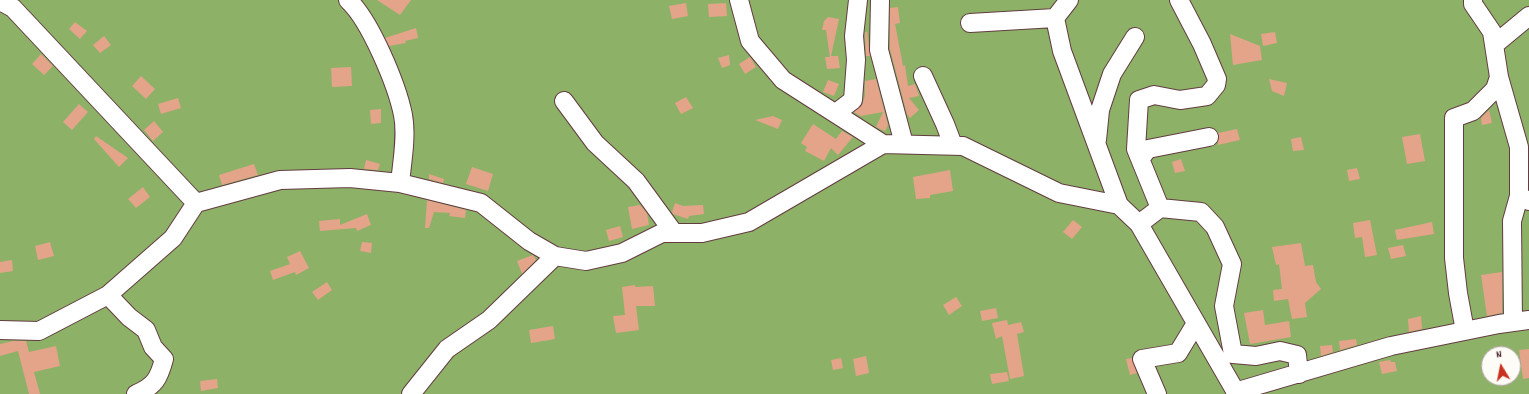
<!DOCTYPE html>
<html>
<head>
<meta charset="utf-8">
<style>
	body { margin:0 }
	#map { position:relative; width:1529px; height:394px; overflow:hidden; background:#f2ddbe; font-family:Dekko,sans-serif }
	canvas { display:block }
	.north { position:absolute; left:1481px; top:346px; width:40px; height:40px; box-sizing:border-box; background:#fdfcf7; border:1px solid #b5a4a5; border-radius:50%; rotate:350deg; font-size:11px; font-weight:700; line-height:16px; text-align:center; color:#4a1f2b }
	.north::after { content:''; display:block; margin:auto; width:14px; height:18px; background:#c8321e; clip-path:polygon(50% 0,100% 100%,50% 72%,0 100%) }
</style>
</head>
<body>
<div id="map">
<canvas width="1529" height="394"></canvas>
<div class="north">N</div>
</div>
<script>
const g = document.querySelector('canvas').getContext('2d');
g.lineJoin = 'round';
function paint(path, color) { g.fillStyle = color; g.fill(path, 'evenodd'); }
function strokePath(path, color, width, dash) { g.strokeStyle = color; g.lineWidth = width; g.lineCap = dash ? 'butt' : 'round'; g.setLineDash(dash || []); g.stroke(path); }
const forest = new Path2D(`
	M0,0H1529V394H0ZM1489,354H1513V378H1489Z`);
const building = new Path2D(`
	M377,0H411L400,15Z
	M686,3L688,16L672,19L669,6Z
	M726,3L727,16L709,17L708,4Z
	M898,7L900,23L895,24L903,66L905,65L908,86L915,84L919,96L909,98L919,110L910,118L907,114L890,49V8Z
	M828,17L839,19L831,56H838L840,68L827,69L825,57H830L826,30H822L824,21Z
	M75,22L87,31L80,39L69,29Z
	M416,28L418,38L405,41L406,43L389,46L385,38Z
	M865,32H867L870,56H866Z
	M1275,32L1277,43L1263,46L1261,34Z
	M1230,34L1260,46L1262,60L1233,65Z
	M104,36L111,45L100,53L93,45Z
	M41,54L53,66L44,75L32,64Z
	M729,55L730,65L722,68L718,58Z
	M750,57L756,67L745,74L739,64Z
	M351,67L352,86L332,87L331,68Z
	M141,76L155,89L146,99L132,86Z
	M876,79L888,125L885,131L876,127L883,112L861,116L854,112L862,105L865,96V81Z
	M1269,79L1287,83L1284,96L1272,91Z
	M828,80L839,84L834,96L823,92Z
	M686,97L693,108L681,114L675,103Z
	M178,98L181,108L161,114L158,104Z
	M79,104L88,112L72,130L63,122Z
	M381,109V123L371,124L370,110Z
	M1489,110L1492,123L1482,125L1481,118Z
	M773,116L782,120L778,129L755,120Z
	M154,121L163,132L153,141L144,130Z
	M813,124L836,139L842,131L853,137L838,155L831,148L824,161L805,151L807,147L801,143Z
	M1237,129L1240,140L1218,145V133Z
	M1420,134L1425,161L1407,164L1402,137Z
	M96,136L128,158L119,167L94,139Z
	M1301,137L1304,150L1293,151L1291,139Z
	M1181,159L1185,171L1175,173L1172,162Z
	M366,160L380,164L378,170L364,169Z
	M254,164L258,175L222,185L219,175Z
	M472,167L493,174L488,191L466,184Z
	M1357,168L1360,179L1349,181L1347,170Z
	M950,170L953,191L930,195V198L916,199L913,177Z
	M429,174L444,179L443,183L429,179Z
	M143,187L150,197L136,208L128,199Z
	M427,200L466,210L465,218L449,216L450,213L434,212L429,228H425Z
	M675,203L683,206L703,205L704,214L689,216L688,219L673,214L672,212Z
	M640,205L647,213L649,225L632,229L628,207Z
	M367,214L371,225L357,231L356,228L320,231L319,221L340,219V225Z
	M1073,220L1082,227L1072,239L1063,232Z
	M1370,220L1377,255L1365,257L1362,237L1355,238L1353,223Z
	M1432,222L1434,234L1397,240L1395,230Z
	M620,226L623,237L609,241L606,230Z
	M50,242L54,256L38,260L35,246Z
	M362,242L372,243L371,253L360,251Z
	M1301,243L1305,266L1313,265L1316,282L1321,289L1305,303L1307,317L1292,319L1288,299L1274,301L1273,290L1282,289L1279,264L1276,265L1272,247Z
	M1403,245L1406,256L1391,259L1388,248Z
	M300,251L309,268L296,275L295,272L273,280L270,271L290,264L287,257Z
	M533,255L536,260L522,274L517,261Z
	M12,260L13,271L0,273V262Z
	M1502,272V313L1487,316L1481,275Z
	M327,282L332,290L318,300L312,292Z
	M635,285V287L653,286L655,306H636L639,330L616,333L613,316L625,315L622,287Z
	M956,297L962,306L949,315L943,305Z
	M996,308L998,318L982,321L980,311Z
	M1263,310L1265,325L1289,321L1291,337L1250,344L1244,313Z
	M1421,316L1422,329L1409,332L1408,319Z
	M1007,320L1008,325L1021,322L1024,332L1017,334L1024,376L1010,379L1002,336L996,339L992,323Z
	M553,326L555,339L531,343L529,330Z
	M1356,339L1357,345L1340,350L1339,341Z
	M13,341H26L29,352L56,346L60,366L34,372L40,394H29L18,351L0,356V344Z
	M1332,345L1333,352L1321,356L1320,346Z
	M1529,349V378L1523,379L1519,350Z
	M866,356L869,373L856,376L853,359Z
	M841,358L843,368L833,370L831,360Z
	M1132,358L1137,373L1130,375L1126,359Z
	M1390,360L1391,362H1395L1397,371L1382,374L1379,362Z
	M1007,372L1009,381L992,384L990,374Z
	M217,379L218,388L201,391L200,381Z`);
const minor = new Path2D(`
	M348,0C370,20 397,85 403,115C407,135 402,163 400,183
	M739,0L750,41L783,80L883,144
	M880,0L879,50L904,144
	M1069,0L1055,18L1062,51L1119,205
	M1473,0V4L1492,32L1499,77L1519,147V196L1529,201
	M0,1L13,8L196,203L280,180L350,178L400,183L481,203L529,241L555,256L586,261L622,253L662,233H702L749,222L883,144L963,146L1059,193L1119,205L1139,224L1237,394
	M970,23L1055,18
	M1494,45L1529,16
	M923,76L945,124L953,145
	M564,101L595,143L636,181L674,233
	M836,113L853,100L856,60L854,36L858,0
	M1097,140L1100,110L1112,74L1135,37
	M1140,159L1148,149L1209,137
	M1160,208L1201,212L1215,227L1232,264L1224,306L1233,354L1256,356L1280,351L1297,355L1299,374
	M1139,224L1160,208L1136,149L1139,100L1154,95L1180,100L1207,96L1216,85L1217,79L1202,44L1179,0
	M108,295L129,317L146,330L153,347L164,359C159,378 155,386 136,394
	M1513,322L1512,221L1519,196
	M0,330L39,331L108,295L173,238L196,203
	M1465,331L1458,293L1454,258V118L1473,111L1495,89L1499,77
	M1235,392L1391,346L1499,324L1529,320
	M411,394L447,349L489,320L555,256
	M1157,394L1142,359L1178,353L1195,325`);
paint(forest, '#8db267');
paint(building, '#e3a489');
strokePath(minor, '#633c41', 20);
strokePath(minor, '#fff', 18);
</script>
</body>
</html>
